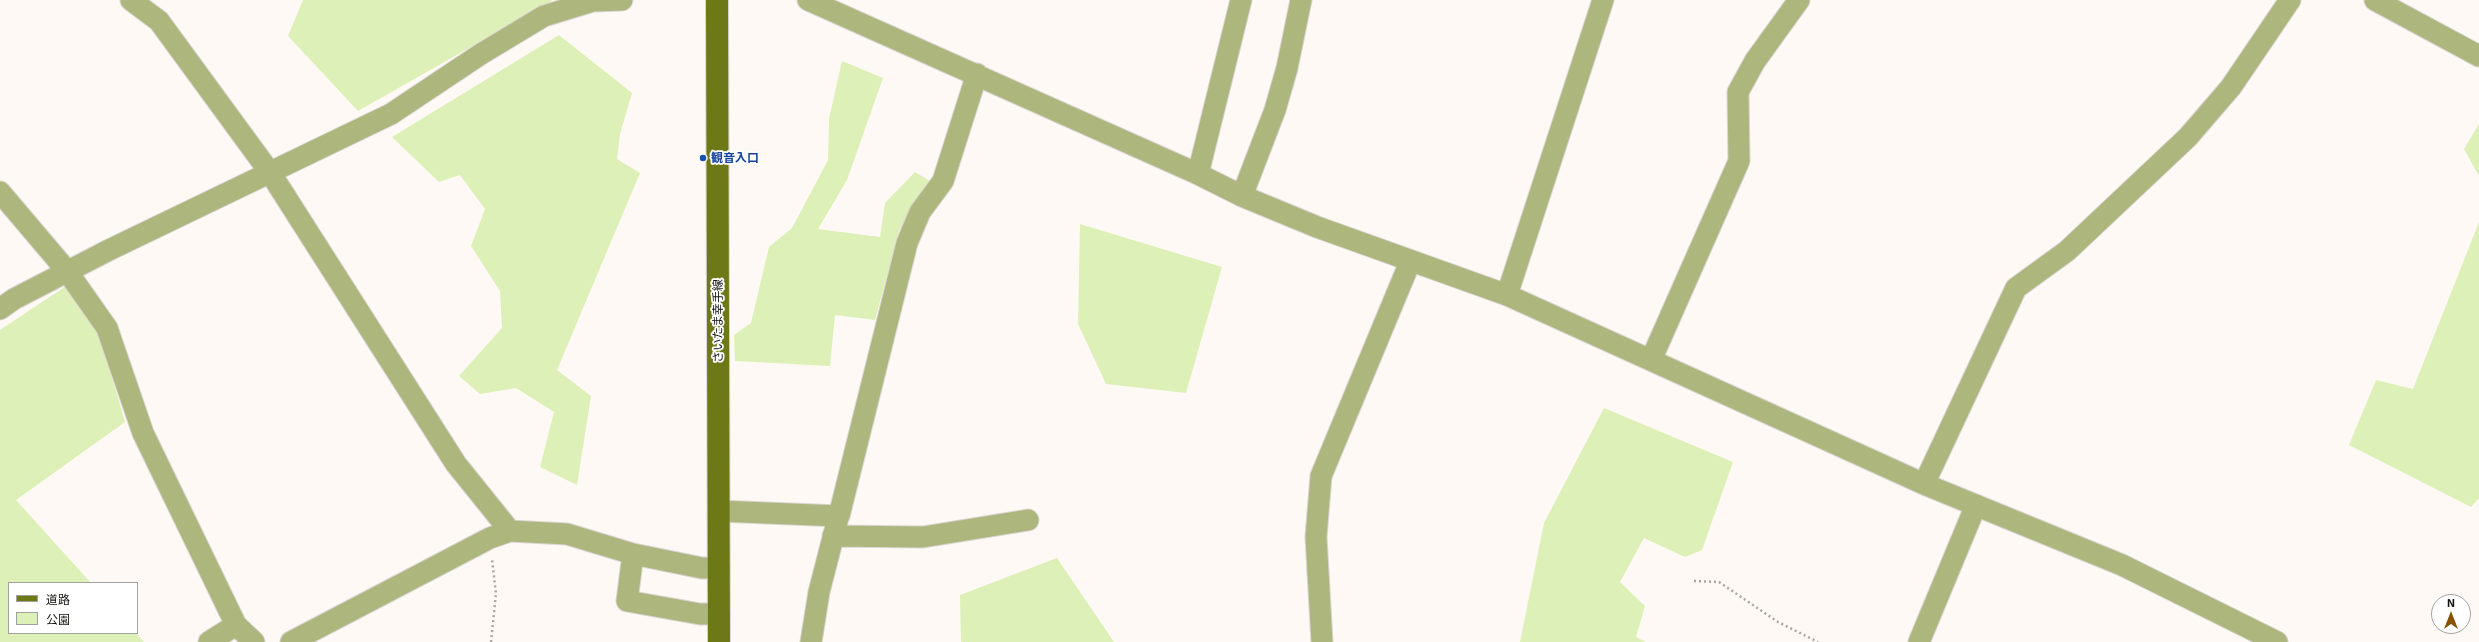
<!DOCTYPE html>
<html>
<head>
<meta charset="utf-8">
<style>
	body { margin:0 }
	#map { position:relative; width:2479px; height:642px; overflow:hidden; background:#fff9f5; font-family:"Exo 2","Noto Sans JP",sans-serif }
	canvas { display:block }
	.legend { position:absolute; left:8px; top:582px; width:130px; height:52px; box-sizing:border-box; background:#fff; border:1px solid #a2a1a0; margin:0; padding:5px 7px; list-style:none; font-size:12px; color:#161412 }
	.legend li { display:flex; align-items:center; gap:8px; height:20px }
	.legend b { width:20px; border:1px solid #a2a1a0 }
	.north { position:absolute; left:2431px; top:594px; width:40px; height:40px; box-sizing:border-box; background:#fff; border:1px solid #a2a1a0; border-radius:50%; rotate:0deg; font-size:11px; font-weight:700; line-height:16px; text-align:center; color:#161412 }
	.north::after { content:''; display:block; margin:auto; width:14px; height:18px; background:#895202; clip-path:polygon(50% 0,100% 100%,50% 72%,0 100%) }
</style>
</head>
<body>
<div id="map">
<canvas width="2479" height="642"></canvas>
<ul class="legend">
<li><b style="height:5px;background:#6d7917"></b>道路</li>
<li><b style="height:11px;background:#ddf0b7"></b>公園</li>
</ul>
<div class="north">N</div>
</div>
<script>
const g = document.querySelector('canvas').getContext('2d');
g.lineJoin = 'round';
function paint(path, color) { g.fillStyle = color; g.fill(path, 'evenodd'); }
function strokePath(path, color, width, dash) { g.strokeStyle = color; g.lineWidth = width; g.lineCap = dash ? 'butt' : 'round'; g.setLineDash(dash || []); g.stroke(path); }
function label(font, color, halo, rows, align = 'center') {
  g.font = font + ' "Exo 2","Noto Sans JP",sans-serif'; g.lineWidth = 3.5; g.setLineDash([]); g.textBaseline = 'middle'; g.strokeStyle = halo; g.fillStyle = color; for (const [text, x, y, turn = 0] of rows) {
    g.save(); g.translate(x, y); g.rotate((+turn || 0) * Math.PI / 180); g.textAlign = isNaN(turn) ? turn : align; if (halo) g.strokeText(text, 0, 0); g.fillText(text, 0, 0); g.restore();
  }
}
const green = new Path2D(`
	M303,0H551L552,1L358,111L288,36Z
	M559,35L632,93L620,134L617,159L640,173L557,370L591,396L577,485L540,467L554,412L516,388L480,394L459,376L502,328L500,291L471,246L485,209L460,175L439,182L392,137Z
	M842,61L883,78L847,180L818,229L880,237L885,203L915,172L933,183L899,231L875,320L835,315L830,366L735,361L734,335L751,323L769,247L792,228L828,160L829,119Z
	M2479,124V176L2464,149Z
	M2479,222V498L2471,507L2349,445L2376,380L2413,389Z
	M1080,224L1222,267L1186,393L1106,384L1078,324Z
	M66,286L99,333L125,422L16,500L91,583H9V633H136L144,642H0V330Z
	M1604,408L1733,462L1702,550L1685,557L1644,538L1620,582L1645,606L1636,637L1646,642H1520L1544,523Z
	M1057,558L1114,642H961L960,595Z`);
const path = new Path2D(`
	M1694,581L1719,582L1778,622L1818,642
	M491,642L496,594L492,559`);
const minor = new Path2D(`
	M131,0L159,21L271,174L456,464L510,531
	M808,0L1198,174L1242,196L1317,227L1507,295L1924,484L2122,565L2277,642
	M2375,0L2479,56
	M1198,174L1241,0
	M0,192L67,271L107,328L143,433L236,625L254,642
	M1242,196L1275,110L1287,68L1301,0
	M1507,295L1603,0
	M0,309L14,299L109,250L391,114L481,54L544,16L593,1L622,0
	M1651,360L1739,161L1738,92L1755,61L1799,0
	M1924,484L2016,288L2067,251L2188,137L2231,87L2290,0
	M719,511L839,516L907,243L920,212L943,181L977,74
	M833,536L923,537L1028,520
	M633,554L627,601L700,614H719
	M209,642L236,625
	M291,642L490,538L510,531L567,534L633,554L702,568H719
	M811,642L819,592L837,522
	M1322,642L1316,537L1321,476L1410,262
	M1919,642L1976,505`);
const major = new Path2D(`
	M717,0L719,642`);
const markers = [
	[703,158,4,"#1a4fb4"]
];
const transitNames = [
	["観音入口",711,158]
];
const streetNames = [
	["さいたま幸手線",718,321,-90]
];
paint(green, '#ddf0b7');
strokePath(minor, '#dad4d1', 23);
strokePath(major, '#dad4d1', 24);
strokePath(path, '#aaa5a2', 2.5, [2, 3]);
strokePath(minor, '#acb67d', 21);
strokePath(major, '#6d7917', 22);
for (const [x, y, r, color] of markers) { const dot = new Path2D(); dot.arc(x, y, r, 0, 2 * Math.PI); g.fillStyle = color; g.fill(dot); strokePath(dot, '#fff', 1.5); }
label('bold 12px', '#164399', '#fff', transitNames, 'left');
label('12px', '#161412', '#fff', streetNames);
</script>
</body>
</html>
